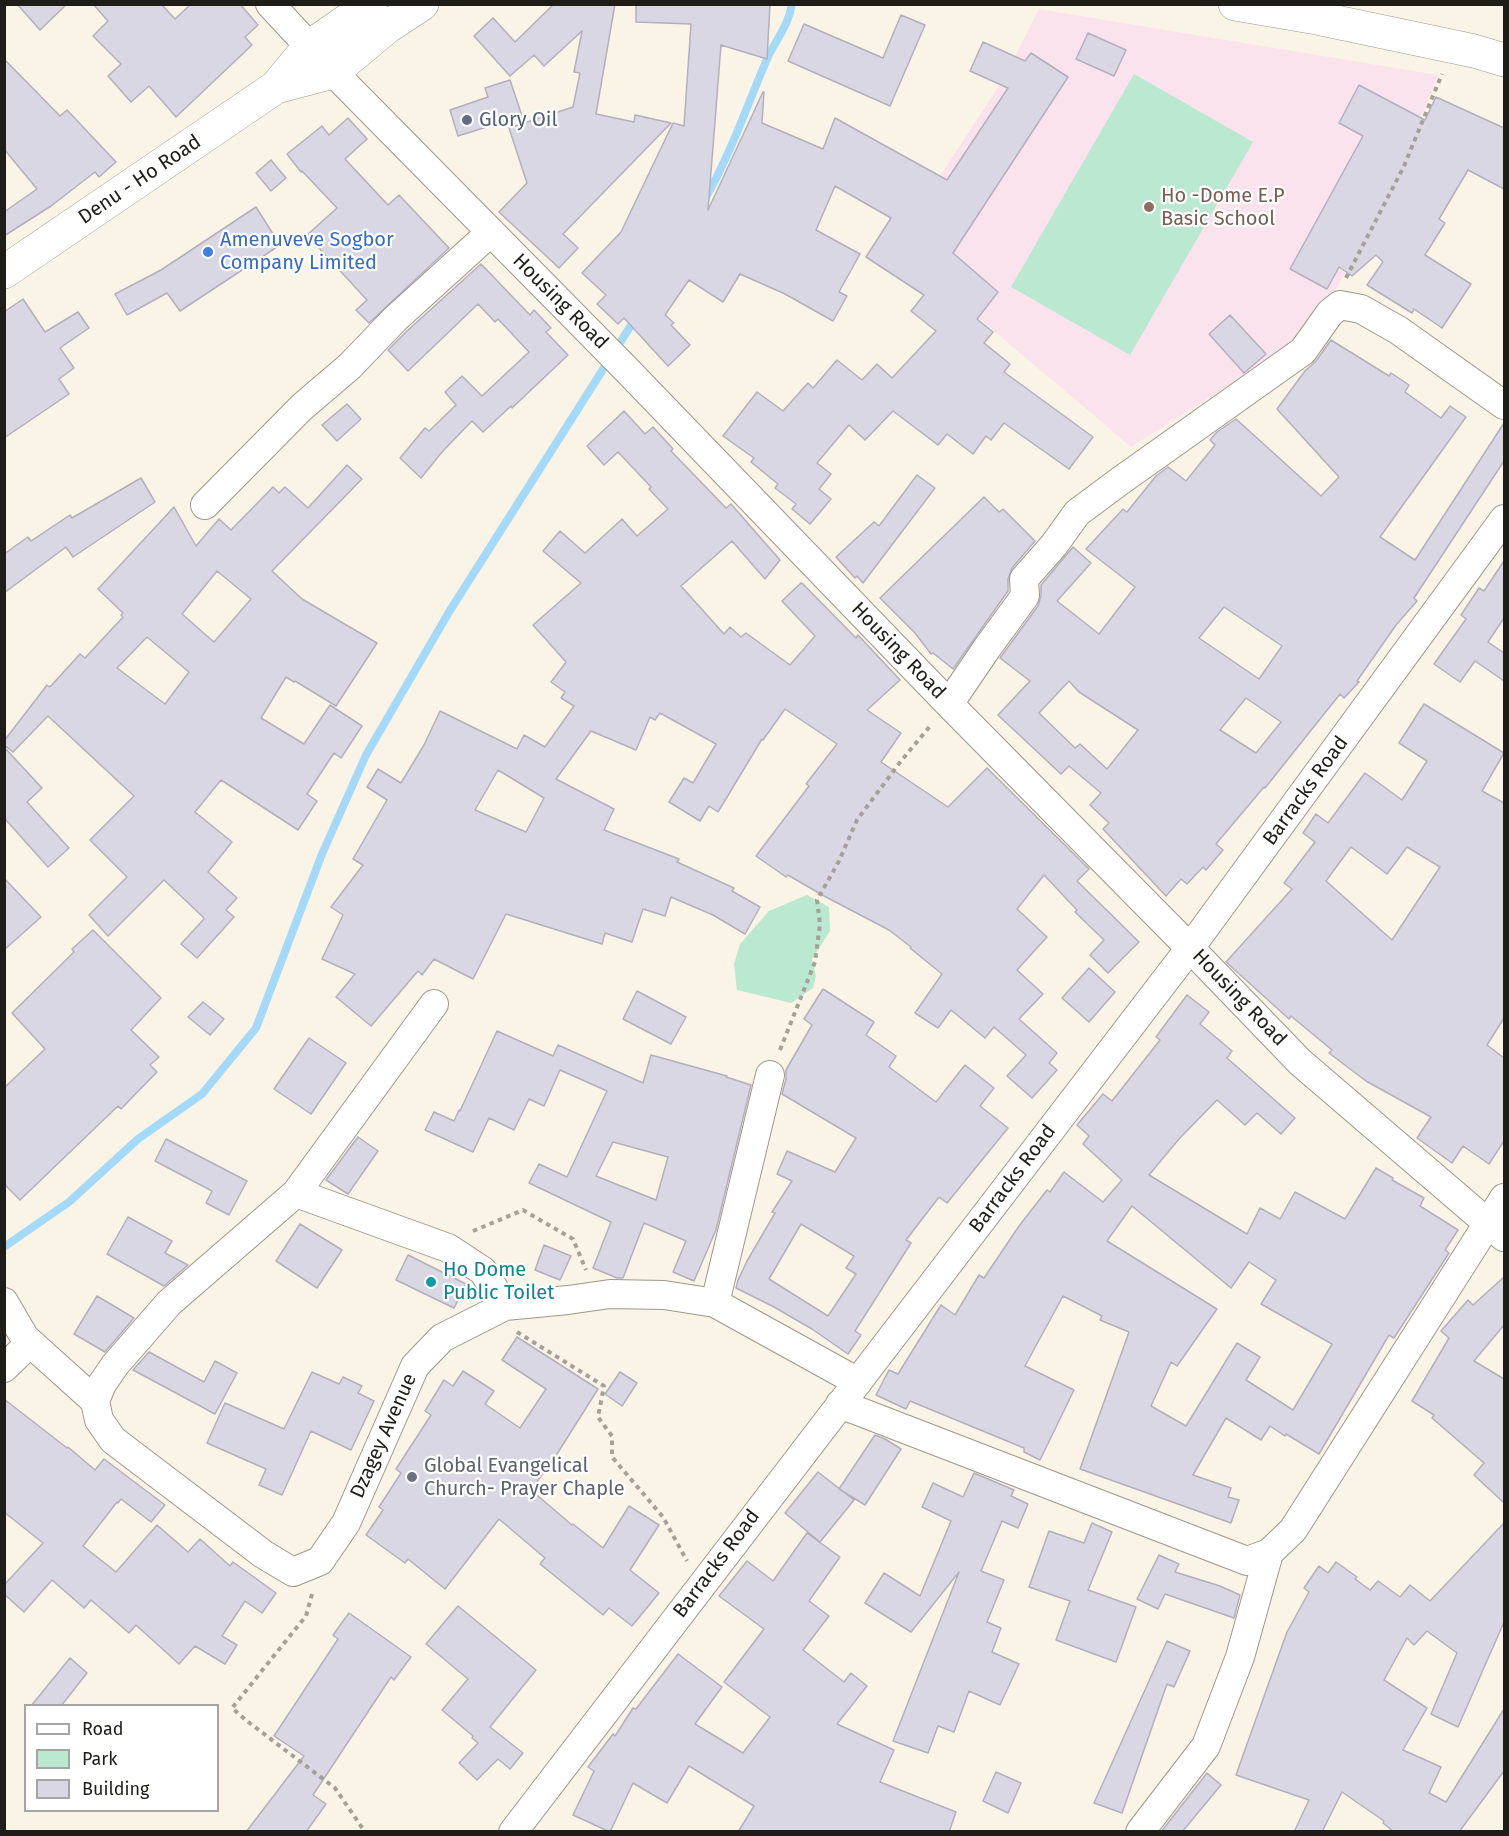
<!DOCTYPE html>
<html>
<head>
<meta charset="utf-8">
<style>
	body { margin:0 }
	#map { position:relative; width:1509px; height:1836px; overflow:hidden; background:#faf4e6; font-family:"Fira Sans",sans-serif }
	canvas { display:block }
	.frame { position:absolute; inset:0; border:6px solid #1f1d18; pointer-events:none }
	.legend { position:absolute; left:24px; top:1704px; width:195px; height:108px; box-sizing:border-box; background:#fff; border:2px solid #a5a5a3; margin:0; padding:8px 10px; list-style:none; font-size:18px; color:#1f1d18 }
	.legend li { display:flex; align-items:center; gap:12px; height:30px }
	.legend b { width:30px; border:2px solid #a5a5a3 }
</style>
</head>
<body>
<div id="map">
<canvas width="1509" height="1836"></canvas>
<div class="frame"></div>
<ul class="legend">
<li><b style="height:8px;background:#fff"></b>Road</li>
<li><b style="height:16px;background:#bae8d1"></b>Park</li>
<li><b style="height:16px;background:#dad7e5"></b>Building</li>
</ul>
</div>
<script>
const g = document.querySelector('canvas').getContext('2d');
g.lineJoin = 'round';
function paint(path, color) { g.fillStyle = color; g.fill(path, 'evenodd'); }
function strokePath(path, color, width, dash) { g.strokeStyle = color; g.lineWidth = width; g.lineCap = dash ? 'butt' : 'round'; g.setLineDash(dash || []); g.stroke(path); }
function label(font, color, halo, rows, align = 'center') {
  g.font = font + ' "Fira Sans",sans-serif'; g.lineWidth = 4.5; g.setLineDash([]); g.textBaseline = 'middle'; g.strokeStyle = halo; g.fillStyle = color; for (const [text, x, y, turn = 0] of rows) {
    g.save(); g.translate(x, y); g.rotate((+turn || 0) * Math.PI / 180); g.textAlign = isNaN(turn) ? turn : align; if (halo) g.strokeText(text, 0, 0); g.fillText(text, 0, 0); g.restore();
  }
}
const education = new Path2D(`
	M1039,9L1438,75L1424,111L1401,161L1336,290L1322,300L1296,343L1131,447L967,308L904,235L938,179L1004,78Z`);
const green = new Path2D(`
	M1134,74L1253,142L1130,355L1011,287Z
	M807,895L829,907L830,931L812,959L816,976L813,988L791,1003L737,990L734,964L740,944L769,911Z`);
const stream = new Path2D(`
	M705,199C730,155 747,106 767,59C776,39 788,27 792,4
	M4,1247L69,1202L138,1139L202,1094L256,1028L322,854L366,755L449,612L635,319`);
const building = new Path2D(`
	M17,4H67L40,30Z
	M93,4H161L175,19L191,4H240L258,25L245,37L252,45L176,117L149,86L131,102L108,76L121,64L93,36L108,21Z
	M554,4H615L596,114L634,122L635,115L671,123L563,234L578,248L559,268L499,212L527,183L509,128L573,107L580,73L574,72L582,31L544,66L534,55L510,76L474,36L493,18L515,42Z
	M636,4H770L767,59L721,45L708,210L763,92H764L762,123L823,149L835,118L947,180L1008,88L970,71L983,42L1025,61L1031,53L1068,77L953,253L998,292L977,319L993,332L984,343L1010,364L1004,372L1093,437L1069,469L1004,423L991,440L986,436L973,454L947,434L938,445L893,411L865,440L849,425L817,463L831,474L819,489L831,499L810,524L792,509L796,504L775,488L778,484L751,462L754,458L723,436L757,392L783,411L808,383L813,388L837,360L862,380L877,364L892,378L936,331L911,311L924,295L866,257L891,218L835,186L816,230L860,254L839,292L847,296L833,321L785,294L740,274L723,302L689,280L665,315L674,323L671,325L690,345L668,366L624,318L618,324L597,304L606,295L582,273L621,232L673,123L684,126L691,24L636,22Z
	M901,15L925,25L890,106L788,61L804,24L883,58Z
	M1088,33L1126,50L1114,76L1076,59Z
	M4,59L60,116L67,110L116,162L99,177L95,172L51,206L4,236V212L37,189L4,149Z
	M510,80L522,116L458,136L450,110L488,97L485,88Z
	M1359,85L1425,120L1436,97L1504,128V189L1468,170L1439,219L1445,223L1425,255L1471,284L1442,328L1414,309L1412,313L1367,285L1383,262L1376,255L1352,276L1339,267L1327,289L1290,269L1363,136L1339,123Z
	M348,118L367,139L345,159L388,205L399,195L449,248L369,323L356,310L367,300L307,235L337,208L302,171L301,172L287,154L322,126L329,135Z
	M271,160L286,178L271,191L256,173Z
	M256,207L280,245L180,311L167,293L127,315L115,294L161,270Z
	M481,264L530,315L534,310L551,328L546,332L568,355L512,408L511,406L483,432L472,421L442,452L421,478L400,458L425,428L429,431L456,405L445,392L462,376L482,396L529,352L498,319L495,322L478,304L408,371L388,350L407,331Z
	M23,299L45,332L78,312L89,328L60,348L74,368L59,379L69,394L4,438V312Z
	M1230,315L1266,354L1244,373L1209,334Z
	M1331,340L1389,376L1391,373L1409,385L1405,392L1441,418L1450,406L1466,417L1380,537L1415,560L1504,423V461L1414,598L1417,601L1396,625L1357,681L1359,682L1344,698L1340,694L1265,788L1264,787L1216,844L1223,850L1206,870L1203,867L1187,884L1181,879L1166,896L1103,829L1109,823L1090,805L1101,793L1069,766L1061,774L998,715L1030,681L1000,658L1038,606L1041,596V585L1073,547L1091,563L1057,601L1099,634L1135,587L1086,549L1123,509L1127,512L1156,476L1168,467L1186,481L1215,445L1210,440L1217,432L1236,419L1321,496L1339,477L1277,409L1305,371L1316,361ZM1224,607L1282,646L1259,679L1199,638ZM1069,681L1079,692L1138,730L1107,769L1080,744L1075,748L1039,713ZM1246,698L1281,722L1256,753L1220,730Z
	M347,404L361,419L337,441L322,425Z
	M624,411L645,434L653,427L673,449L671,451L726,508L731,504L780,560L765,579L732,541L681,586L724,634L730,627L741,637L746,633L790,665L815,636L782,601L801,583L803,584L856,638L858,635L900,680L867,710L901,733L881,762L948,807L987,768L1089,869L1077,881L1139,942L1108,973L1090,955L1104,940L1075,912L1077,910L1044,875L1017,909L1047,937L1017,970L1043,994L1019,1019L1057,1053L1049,1063L1057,1070L1032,1098L1007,1076L1026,1055L994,1027L985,1038L951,1010L938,1028L915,1013L942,974L910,948L911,947L889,930L824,896L788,875L786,877L756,856L809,786L806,784L837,744L785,709L763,740L762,739L718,812L709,806L700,821L669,802L684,778L693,783L716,744L660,713L655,720L650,717L636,750L591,731L556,779L614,809L604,830L679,859L677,862L734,888L732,891L760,907L745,934L713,915L671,897L665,916L643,909L632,942L605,933L602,944L506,914L473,979L434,959L422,975L418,971L371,1026L336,997L355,974L322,959L343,915L331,907L363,865L353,859L387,800L367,787L378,769L401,783L424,745L440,711L517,749L524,735L545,747L574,706L561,698L565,692L551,682L566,662L533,625L581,583L543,551L560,531L585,553L622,519L637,536L668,509L649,489L651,487L618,452L604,465L587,446ZM498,770L544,798L526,832L475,810Z
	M347,465L362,479L272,571L302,599L377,643L336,706L295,681L294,682L286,677L261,718L304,744L330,705L362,726L341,758L334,753L307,794L317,801L298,830L221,780L195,812L232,842L208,872L237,898L226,910L234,917L197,958L181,944L204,919L203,917L164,880L108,936L89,915L127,877L90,840L134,796L48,716L13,752L4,745V741L47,685L50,687L80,654L85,658L123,617L121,615L123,613L98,589L174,507L196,546L219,519L231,530L273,487L279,493L285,487L308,508ZM217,571L251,599L214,642L182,614ZM147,637L189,672L165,704L117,668Z
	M917,475L935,488L863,583L857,576L855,578L836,557L874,522L879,526Z
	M141,478L155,502L73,557L66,547L4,593V554L28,537L31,541L70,515L72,518Z
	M984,497L999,512L1003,509L1035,541L1012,568L1008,579V591L953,669L933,653L931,654L915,633L880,598Z
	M1504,561V618L1488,642L1504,653V681L1475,661L1460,682L1434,664L1466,619L1461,615L1479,588L1484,591Z
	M1424,704L1504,753L1482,791L1504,803V1018L1487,1045L1504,1058V1141L1489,1164L1463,1146L1452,1163L1417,1138L1431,1117L1366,1081L1329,1053L1332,1050L1291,1016L1289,1019L1226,962L1292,889L1284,883L1315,842L1303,833L1316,814L1328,823L1365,773L1402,800L1427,761L1399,743ZM1351,847L1387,874L1407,847L1440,867L1392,940L1326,881Z
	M4,747L42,788L27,802L69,848L48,867L6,820L4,822Z
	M4,878L41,917L4,950Z
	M93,930L161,998L131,1030L159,1057L150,1065L157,1072L121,1109L118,1106L20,1200L4,1184V1088L45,1049L12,1013L74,952L72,949Z
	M1089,968L1115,992L1089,1022L1062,998Z
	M823,989L874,1022L866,1035L896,1056L889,1067L936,1102L965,1065L994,1088L980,1106L1008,1128L947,1203L939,1197L906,1240L911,1243L855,1331L861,1335L848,1354L812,1329L774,1307L736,1288L738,1280L747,1261L775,1213L772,1212L792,1181L777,1174L787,1151L835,1172L856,1138L782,1094L786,1079V1070L812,1025L804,1019ZM801,1224L854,1256L846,1268L856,1274L828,1316L769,1279Z
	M637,991L686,1017L671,1044L623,1019Z
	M1187,995L1209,1012L1200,1024L1232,1051L1227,1058L1295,1118L1281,1134L1257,1113L1245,1125L1217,1100L1179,1139L1149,1175L1247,1234L1260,1208L1280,1219L1295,1192L1345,1219L1376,1168L1393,1178L1392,1180L1424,1198L1420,1206L1458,1230L1445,1250L1449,1253L1394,1338L1389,1335L1319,1454L1286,1434L1285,1436L1270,1426L1261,1440L1226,1418L1193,1475L1231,1488L1228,1497L1239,1500L1231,1523L1080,1469L1129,1332L1100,1320L1102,1316L1063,1296L1025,1366L1074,1390L1040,1460L1024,1452V1448L910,1401L906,1409L876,1395L889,1370L898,1374L941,1305L955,1315L979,1275L984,1278L1019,1226L1047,1190L1050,1192L1064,1172L1103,1202L1122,1180L1083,1144L1089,1136L1077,1125L1103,1094L1112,1101L1160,1040L1156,1037ZM1132,1206L1231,1288L1249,1262L1276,1280L1261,1304L1332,1344L1293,1410L1246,1380L1260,1357L1237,1343L1186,1426L1151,1406L1171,1362L1177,1366L1217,1309L1107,1241Z
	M203,1002L224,1019L210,1035L188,1017Z
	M497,1031L553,1056L558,1045L643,1083L651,1055L727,1076L726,1077L751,1085L716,1230L694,1281L673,1272L686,1241L644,1223L623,1278H617L593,1268L611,1222L529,1183L539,1164L567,1177L607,1091L560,1070L544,1106L529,1099L514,1130L489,1118L473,1152L425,1130L434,1112L454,1121L459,1110L460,1111ZM613,1142L668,1157L656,1200L596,1176Z
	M309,1038L346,1063L311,1114L274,1089Z
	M358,1137L378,1151L348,1194L326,1180Z
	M166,1139L247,1181L229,1215L206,1203L212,1191L155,1161Z
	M128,1217L172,1241L165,1253L188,1265L164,1286L107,1254Z
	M300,1224L342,1250L317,1288L276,1261Z
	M544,1245L571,1256L560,1280L535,1270Z
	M408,1255L466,1284L454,1308L396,1280Z
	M1504,1277V1325L1474,1361L1504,1379V1503L1474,1475L1484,1463L1432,1418L1434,1415L1412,1401L1449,1338L1441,1331L1468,1300L1473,1305Z
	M97,1296L134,1318L105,1352L74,1334Z
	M517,1337L598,1389L557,1454L531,1490L572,1525L573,1524L603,1548L629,1506L659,1525L630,1570L659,1593L632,1626L609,1608L603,1615L540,1564L545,1558L499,1519L445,1589L408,1559L405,1563L366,1535L383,1510L379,1507L401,1473L396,1469L431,1415L425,1411L444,1380L453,1386L463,1371L494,1391L485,1404L520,1428L546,1389L502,1360Z
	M149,1352L204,1382L215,1361L237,1373L215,1414L133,1370Z
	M312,1372L339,1384L343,1377L362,1386L358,1393L374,1401L351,1450L311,1431L282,1495L259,1485L266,1469L207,1443L225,1403L284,1429Z
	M620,1372L637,1383L622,1406L605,1394Z
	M4,1399L67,1448L68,1447L95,1470L104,1459L165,1505L151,1522L121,1499L118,1503L117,1502L83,1546L116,1572L157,1525L188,1552L200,1539L230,1566L233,1562L276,1593L262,1613L245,1601L222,1636L237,1645L225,1664L195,1646L179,1664L136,1625L129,1633L91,1600L84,1608L52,1580L24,1612L4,1594V1585L43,1543L4,1512Z
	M875,1435L885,1439L901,1449L865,1505L839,1489Z
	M818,1472L854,1500L820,1542L785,1513Z
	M974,1473L1014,1490L1011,1496L1028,1504L1018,1528L1002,1521L981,1571L1004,1580L987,1622L1001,1628L992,1652L1019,1664L1000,1705L969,1691L954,1732L938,1726L928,1753L893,1741L959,1572L911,1632L865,1603L884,1573L920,1596L951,1521L922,1507L933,1483L963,1497Z
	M1092,1523L1112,1532L1088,1590L1136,1607L1116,1662L1056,1640L1070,1601L1029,1587L1049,1531L1084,1543Z
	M1504,1523V1622L1458,1727L1431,1714L1457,1653L1427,1631L1414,1645L1407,1638L1384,1680L1427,1708L1403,1750L1441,1767L1429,1793L1446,1802L1504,1709V1771L1459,1832H1394L1383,1823L1384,1821L1342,1792L1322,1832H1294L1309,1800L1236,1775L1287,1632L1309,1592L1304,1588L1319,1566L1328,1573L1336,1562L1357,1577L1355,1579L1370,1590L1378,1581L1400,1597L1410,1585L1430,1601Z
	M807,1533L840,1557L809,1601L829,1616L803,1650L844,1682L851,1673L867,1686L837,1724L894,1750L880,1782L956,1812L949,1832H738L754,1806L689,1766L667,1803L633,1783L610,1832L573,1815L594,1771L588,1767L613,1734L615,1736L633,1708L636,1709L678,1654L722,1687L695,1724L743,1753L770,1717L724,1682L764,1629L719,1596L747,1561L773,1581Z
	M1159,1555L1179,1564L1175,1572L1220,1586L1240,1595L1234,1618L1165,1594L1158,1609L1137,1599Z
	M458,1606L536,1670L490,1727L523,1753L510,1769L498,1759L477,1780L459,1763L478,1743L472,1738L473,1736L442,1710L468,1679L426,1644Z
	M349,1613L411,1657L394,1680L391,1677L313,1795L326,1804L306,1832H246L304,1756L274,1736L338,1639L333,1635Z
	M1167,1641L1190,1651L1174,1687L1167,1684L1122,1813L1094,1803Z
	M70,1658L87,1673L61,1706H31Z
	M996,1772L1021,1783L1008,1813L983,1801Z
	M1207,1773L1221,1785L1182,1832H1161Z`);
const path = new Path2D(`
	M1346,278L1404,166L1442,74
	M780,1050L815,962L820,924L817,900L839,861L857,820L901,761L931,725
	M473,1231L523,1210L573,1239L586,1270
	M517,1332L604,1386L598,1417L612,1436V1457L663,1517L687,1561
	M312,1594L306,1616L232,1708L247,1721L335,1788L365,1832`);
const minor = new Path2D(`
	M270,4L333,72L624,367L949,704L1190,948L1300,1062L1504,1237
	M205,505L302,407L350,366L395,319L491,232
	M949,704L987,648L1025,596L1024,579L1054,545L1077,513L1120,481L1303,351L1330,313L1340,305L1361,309L1398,330L1504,405
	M296,1193L434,1004
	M4,1302L25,1338L95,1401
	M715,1303L770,1075
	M505,1306L483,1271L448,1248L296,1193L169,1303L115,1365L102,1384L95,1401L99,1420L113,1440L263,1554L293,1572L320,1561L346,1523L415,1366L442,1338L505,1306L568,1300L610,1294L664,1295L715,1303L858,1382
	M4,1368L30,1343
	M840,1404L1247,1561L1269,1553L1293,1530L1504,1198
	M513,1832L1190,948L1504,519
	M1140,1832L1206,1746L1240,1657L1269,1553`);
const major = new Path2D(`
	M1235,4L1317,18L1474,51L1504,60
	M276,87L333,72L387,27L422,4
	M4,272L276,87L309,47L371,4`);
const markers = [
	[467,120,6,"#5c6f8a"],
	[1149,207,6,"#8d6e63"],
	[208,252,6,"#3f7fe0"],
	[431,1282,6,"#0f9aa8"],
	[412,1477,6,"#6b7280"]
];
const serviceNames = [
	["Glory Oil",479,120]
];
const streetNames = [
	["Denu - Ho Road",140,180,-34],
	["Housing Road",560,302,45],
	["Housing Road",898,651,46],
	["Barracks Road",1306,791,-54],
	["Housing Road",1239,998,46],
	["Barracks Road",1013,1179,-53],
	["Dzagey Avenue",384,1436,-66],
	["Barracks Road",717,1564,-53]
];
const educationNames = [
	["Ho -Dome E.P",1161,196],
	["Basic School",1161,219]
];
const shopNames = [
	["Amenuveve Sogbor",220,240],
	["Company Limited",220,263]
];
const cultureNames = [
	["Ho Dome",443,1270],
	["Public Toilet",443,1293]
];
const worshipNames = [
	["Global Evangelical",424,1466],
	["Church- Prayer Chaple",424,1489]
];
paint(education, '#fbe3ee');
paint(green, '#bae8d1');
strokePath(stream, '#a4d9fa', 8);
paint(building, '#dad7e5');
strokePath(building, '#b3afbd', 1.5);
strokePath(minor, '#9e988b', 30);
strokePath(major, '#9e988b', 34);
strokePath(path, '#a5a196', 4, [4.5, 4.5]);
strokePath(minor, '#fff', 28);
strokePath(major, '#fff', 33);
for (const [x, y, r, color] of markers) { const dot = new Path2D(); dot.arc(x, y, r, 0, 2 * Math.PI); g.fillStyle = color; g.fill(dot); strokePath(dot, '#fff', 2); }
label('20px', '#4e5e75', '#fff', serviceNames, 'left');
label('20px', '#1f1d18', '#fff', streetNames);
label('20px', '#785e54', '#fff', educationNames, 'left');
label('20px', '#366cbe', '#fff', shopNames, 'left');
label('20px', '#0d838f', '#fff', cultureNames, 'left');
label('20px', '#5b616d', '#fff', worshipNames, 'left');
</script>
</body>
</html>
